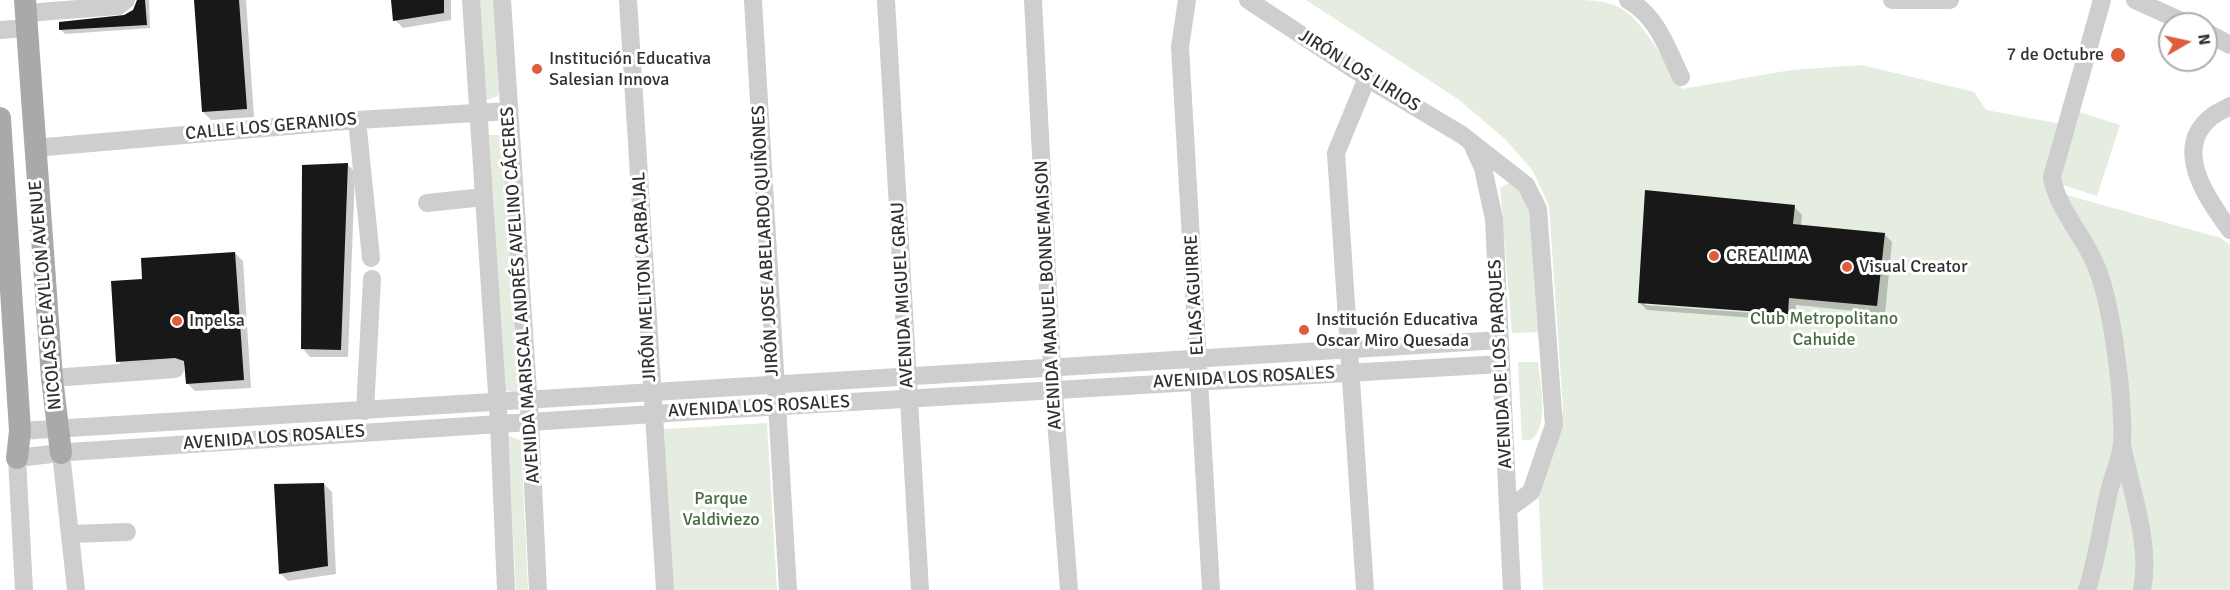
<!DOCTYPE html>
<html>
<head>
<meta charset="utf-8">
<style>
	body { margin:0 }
	#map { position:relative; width:2230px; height:590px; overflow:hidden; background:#fff; font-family:Signika,sans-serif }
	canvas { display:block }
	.north { position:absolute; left:2158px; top:12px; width:60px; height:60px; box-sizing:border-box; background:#fff; border:2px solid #adadad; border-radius:50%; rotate:81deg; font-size:16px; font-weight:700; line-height:24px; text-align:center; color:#313131 }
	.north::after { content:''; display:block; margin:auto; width:21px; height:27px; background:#e05d3c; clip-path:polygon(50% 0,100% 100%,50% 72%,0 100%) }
</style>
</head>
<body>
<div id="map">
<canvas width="2230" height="590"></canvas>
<div class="north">N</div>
</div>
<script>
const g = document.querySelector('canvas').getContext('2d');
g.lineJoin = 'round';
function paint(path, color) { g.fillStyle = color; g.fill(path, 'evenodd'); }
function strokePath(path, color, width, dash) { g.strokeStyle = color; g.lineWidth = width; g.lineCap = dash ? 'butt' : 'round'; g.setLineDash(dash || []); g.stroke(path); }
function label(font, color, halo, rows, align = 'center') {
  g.font = font + ' Signika,sans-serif'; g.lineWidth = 6; g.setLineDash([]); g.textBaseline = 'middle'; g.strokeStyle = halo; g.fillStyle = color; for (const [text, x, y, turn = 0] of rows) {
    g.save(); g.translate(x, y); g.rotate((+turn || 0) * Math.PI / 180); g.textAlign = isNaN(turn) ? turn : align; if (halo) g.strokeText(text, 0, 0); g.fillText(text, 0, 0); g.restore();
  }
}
const green = new Path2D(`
	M477,0H494L500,88L498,96L487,100L483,91Z
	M1306,0H1585C1597,1 1611,2 1622,9C1645,23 1666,65 1682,89L1791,70L1862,65L1974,92L1986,110L2061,124L2045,189L2221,238L2230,245V590H1543L1538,484L1561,430L1563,409L1549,206L1533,171L1506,140L1458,99Z
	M2079,112L2120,125L2097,196L2057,183Z
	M489,135H505L519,392L504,391Z
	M1509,183L1522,193L1531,211L1541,332L1512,333L1500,188Z
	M1538,362C1540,383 1550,426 1531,440H1522L1518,362Z
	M767,423L777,590H673L664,429Z
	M508,436L521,440L528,590H516Z`);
const shadow = new Path2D(`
	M138,0H149L150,28L65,34L60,29L119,19L133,11Z
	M195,0H246L254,117L211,120L203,112Z
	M392,0H451V20L403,28L395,20Z
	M347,164L355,172L348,357H310L303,349Z
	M1794,207L1802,215L1801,226L1884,234L1892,242L1885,314L1796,305L1795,321L1647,310L1639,302ZM1645,302L1795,313V316L1645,305Z
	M235,253L243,261L251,388L195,391L187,383L186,366L126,369L118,361L144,280Z
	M324,484L332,492L336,574L288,581L280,573Z`);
const building = new Path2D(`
	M137,0H145L147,25L59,30V22L124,15L133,10Z
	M194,0H239L247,109L202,112Z
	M391,0H444V13L393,21Z
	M348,163L341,350L301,349L302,165Z
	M1645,190L1795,205L1793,224L1885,233L1877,306L1789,298L1788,314L1638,303Z
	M235,252L244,380L186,384L184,361L175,358L116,362L111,281L142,279L141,258Z
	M324,483L328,566L279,574L274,484Z`);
const minor = new Path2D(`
	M471,0L499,424L506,590
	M502,0L530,422L538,590
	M628,0L665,590
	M753,0L788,590
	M886,0L920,590
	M1033,0L1052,368L1069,590
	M1187,0L1180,47L1211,590
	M1248,0L1367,78L1462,135L1526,185L1538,209L1554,425L1531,492L1508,509
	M1628,0C1657,16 1667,48 1681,77
	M1892,0H1950
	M2135,0L2188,24
	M26,13L118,6L126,0
	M0,30L27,28
	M2206,32L2230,45
	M2230,106C2224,110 2215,113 2210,118C2172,150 2208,200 2230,230
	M357,120L371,258
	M1473,146L1483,168L1494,219L1512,590
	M34,148L357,120L509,111
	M427,203L484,197
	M52,378L175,369
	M365,411L372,279
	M20,431L1500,340
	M2123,449C2132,495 2151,544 2142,590
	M61,453L76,590
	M72,534L127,532
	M24,590L17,458L69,452L715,410L1501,364
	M1365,590L1336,153L1367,78
	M2087,590C2097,559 2101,528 2108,496C2111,479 2121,461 2122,443C2124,400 2113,311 2098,271C2086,237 2058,212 2052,177L2102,0`);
const major = new Path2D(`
	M25,0L52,378L61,453
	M0,118L20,431L17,458`);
const markers = [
	[2118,55,8,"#e05d3c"],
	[537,69,6,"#e05d3c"],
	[1714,256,6,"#e05d3c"],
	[1847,267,6,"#e05d3c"],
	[177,321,6,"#e05d3c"],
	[1304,330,6,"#e05d3c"]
];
const poiNames = [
	["7 de Octubre",2104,55,"right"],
	["Institución Educativa",549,59],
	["Salesian Innova",549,80],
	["CREALIMA",1726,256],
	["Visual Creator",1859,267],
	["Institución Educativa",1316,320],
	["Oscar Miro Quesada",1316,341],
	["Inpelsa",189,321]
];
const streetNames = [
	["JIRÓN LOS LIRIOS",1359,71,32],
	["CALLE LOS GERANIOS",271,127,-5],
	["JIRÓN JOSE ABELARDO QUIÑONES",766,241,-93],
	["JIRÓN MELITON CARBAJAL",645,277,-93],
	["NICOLAS DE AYLLON AVENUE",46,295,-95],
	["AVENIDA MARISCAL ANDRÉS AVELINO CÁCERES",521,295,-94],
	["AVENIDA MIGUEL GRAU",903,295,-93],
	["AVENIDA MANUEL BONNEMAISON",1049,295,-93],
	["ELIAS AGUIRRE",1195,295,-93],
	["AVENIDA DE LOS PARQUES",1501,364,-93],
	["AVENIDA LOS ROSALES",1244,378,-3],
	["AVENIDA LOS ROSALES",759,407,-3],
	["AVENIDA LOS ROSALES",274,438,-4]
];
const parkNames = [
	["Club Metropolitano",1824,319],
	["Cahuide",1824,340],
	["Parque",721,499],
	["Valdiviezo",721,520]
];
paint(green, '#e4ede0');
paint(shadow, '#0003');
paint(building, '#181818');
strokePath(minor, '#cecece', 18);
strokePath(major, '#a9a9a9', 22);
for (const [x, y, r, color] of markers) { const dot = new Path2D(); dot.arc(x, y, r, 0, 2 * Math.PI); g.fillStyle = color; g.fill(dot); strokePath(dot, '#fff', 2); }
label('18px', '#313131', '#fff', poiNames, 'left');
label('18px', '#313131', '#fff', streetNames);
label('18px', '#486c40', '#fff', parkNames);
</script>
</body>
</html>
